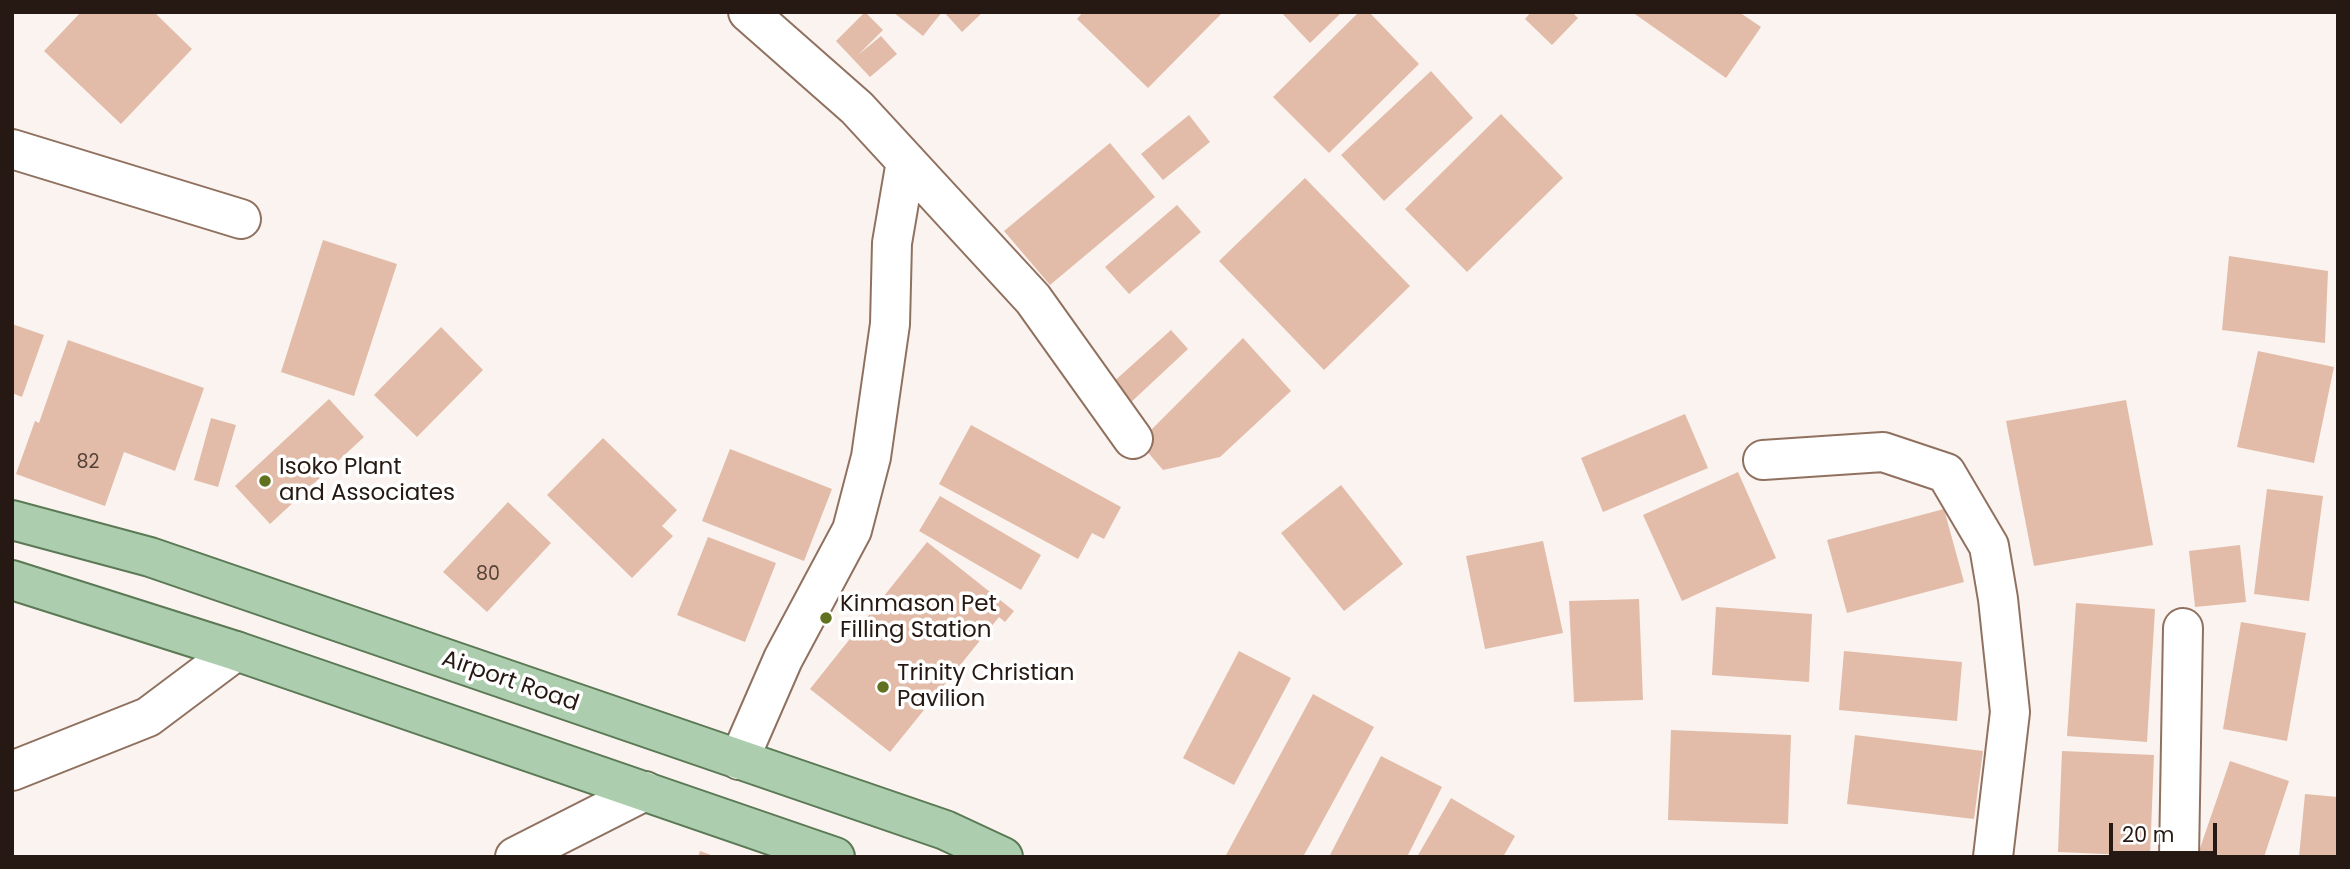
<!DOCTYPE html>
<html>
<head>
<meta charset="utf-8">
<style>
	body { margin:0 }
	#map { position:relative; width:2350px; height:869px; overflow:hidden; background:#faf3ef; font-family:Poppins,sans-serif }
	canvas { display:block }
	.frame { position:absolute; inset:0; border:14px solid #261913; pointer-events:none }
	.scale { position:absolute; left:2109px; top:823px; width:108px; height:32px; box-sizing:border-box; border:4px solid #261913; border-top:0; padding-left:9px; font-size:21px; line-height:24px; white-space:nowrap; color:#261913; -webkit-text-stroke:5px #fff; paint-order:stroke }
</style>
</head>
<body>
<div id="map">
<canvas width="2350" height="869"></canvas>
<div class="frame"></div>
<div class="scale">20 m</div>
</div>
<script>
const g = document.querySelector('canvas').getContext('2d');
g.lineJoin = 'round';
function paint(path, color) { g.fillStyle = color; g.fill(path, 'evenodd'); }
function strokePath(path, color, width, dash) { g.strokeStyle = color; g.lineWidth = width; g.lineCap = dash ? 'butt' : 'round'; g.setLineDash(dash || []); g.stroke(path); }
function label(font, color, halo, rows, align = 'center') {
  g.font = font + ' Poppins,sans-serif'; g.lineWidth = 7; g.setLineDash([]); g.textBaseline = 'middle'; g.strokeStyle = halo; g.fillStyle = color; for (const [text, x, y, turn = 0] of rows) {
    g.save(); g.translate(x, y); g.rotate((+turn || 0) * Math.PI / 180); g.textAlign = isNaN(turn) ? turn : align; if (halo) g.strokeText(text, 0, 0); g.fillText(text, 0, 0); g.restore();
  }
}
const building = new Path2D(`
	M81,12H154L192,49L121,124L44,51Z
	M865,12L883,30L858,55L881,36L897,54L870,77L836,41Z
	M893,12H942L923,36Z
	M944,12H983L962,32Z
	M1083,12H1223L1148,88L1077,19Z
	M1281,12H1342L1310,43Z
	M1359,12H1369L1419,64L1329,153L1273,97Z
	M1531,12H1572L1578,18L1552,45L1525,19Z
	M1632,12H1739L1761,27L1726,78Z
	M1431,71L1473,118L1384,201L1341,155Z
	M1501,114L1563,178L1467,272L1405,209Z
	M1189,115L1210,142L1163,180L1141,154Z
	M1110,143L1155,197L1050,285L1004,231Z
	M1305,178L1410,286L1324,370L1219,261Z
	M1177,205L1201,232L1129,294L1105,267Z
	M323,240L397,264L354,396L281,372Z
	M2229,256L2328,271L2325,343L2222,330Z
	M12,324L44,335L22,397L12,393Z
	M441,327L483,370L417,437L374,395Z
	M1171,330L1188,349L1128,405L1110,385Z
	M1243,338L1291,391L1220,457L1163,470L1139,442Z
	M68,340L204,388L175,471L124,452L105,506L16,474L35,421L39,423Z
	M2258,351L2334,367L2314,463L2237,447Z
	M329,399L364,437L270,524L235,486Z
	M2126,400L2153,545L2034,566L2006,421Z
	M1685,414L1708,468L1603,512L1581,458Z
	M211,418L236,425L218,487L194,480Z
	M971,425L1121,507L1104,539L1092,533L1078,559L939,484Z
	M603,438L677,510L662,526L673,536L632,578L547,495Z
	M730,449L832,489L804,561L702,521Z
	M1738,472L1776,558L1682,601L1643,515Z
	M1341,485L1403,564L1344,611L1281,533Z
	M2267,489L2323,496L2309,601L2254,594Z
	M940,496L1041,555L1021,590L919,531Z
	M508,502L551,543L487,612L443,572Z
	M1944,509L1964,582L1847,613L1827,540Z
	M708,537L776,563L745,642L677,615Z
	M1543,541L1563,633L1485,649L1466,556Z
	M927,542L1014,611L1005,622L999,617L890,752L810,689Z
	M2240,545L2246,602L2195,607L2189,551Z
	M1639,599L1643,700L1574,702L1569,601Z
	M2076,603L2155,609L2147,742L2067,736Z
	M1716,607L1812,614L1809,682L1712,675Z
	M2241,622L2306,633L2287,741L2223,729Z
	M1239,651L1291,678L1234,785L1183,758Z
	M1844,651L1962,662L1957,721L1839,710Z
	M1313,694L1374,727L1303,857H1225Z
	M1671,730L1791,735L1788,824L1668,820Z
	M1855,735L1983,751L1974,819L1847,804Z
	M2062,751L2154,755L2150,856L2058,852Z
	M1381,756L1442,787L1407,857H1329Z
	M2230,761L2289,781L2264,857H2197Z
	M2305,794L2338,797V857H2299Z
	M1451,798L1515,836L1503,857H1417Z
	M700,851L714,856V857H698Z`);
const minor = new Path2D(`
	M748,12L857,108L1033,299L1133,439
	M12,149L241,219
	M1763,460L1883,452L1946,473L1989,546L1998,599L2010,712L1993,857
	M739,760L783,659L852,530L871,457L890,324L892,243L906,161
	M12,771L148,717L236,651
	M515,857L645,791
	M2179,857L2183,628`);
const major = new Path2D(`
	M12,520L150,557L945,830L1003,857
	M12,580L236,651L835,857`);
const markers = [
	[265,481,7,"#60721f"],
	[826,618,7,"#60721f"],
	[883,687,7,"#60721f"]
];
const numberNames = [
	["82",88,463],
	["80",488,575]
];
const poiNames = [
	["Isoko Plant",279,468],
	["and Associates",279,494],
	["Kinmason Pet",840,605],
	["Filling Station",840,631],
	["Trinity Christian",897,674],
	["Pavilion",897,700]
];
const streetNames = [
	["Airport Road",510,682,19]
];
paint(building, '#e2bca8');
strokePath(minor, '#907160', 42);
strokePath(major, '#5b7955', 42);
strokePath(minor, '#fff', 38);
strokePath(major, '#adceae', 38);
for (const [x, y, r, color] of markers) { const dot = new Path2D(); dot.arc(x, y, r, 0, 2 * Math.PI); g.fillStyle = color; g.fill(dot); strokePath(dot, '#fff', 2.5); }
label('19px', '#554238', null, numberNames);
label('23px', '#261913', '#fff', poiNames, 'left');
label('23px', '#261913', '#fff', streetNames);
</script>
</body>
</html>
